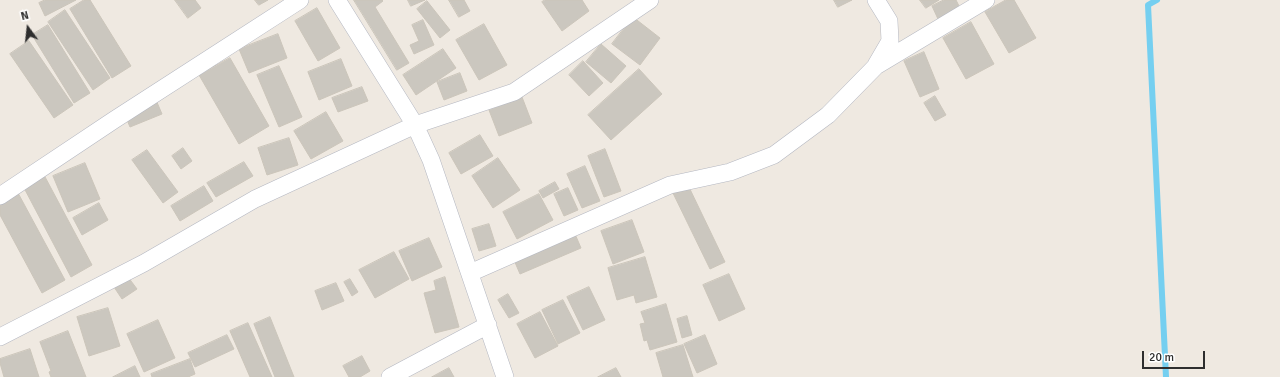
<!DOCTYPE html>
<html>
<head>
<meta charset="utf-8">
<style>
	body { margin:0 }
	#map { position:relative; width:1280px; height:377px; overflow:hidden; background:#efe9e1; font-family:Signika,sans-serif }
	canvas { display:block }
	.north { position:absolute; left:8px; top:8px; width:40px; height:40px; -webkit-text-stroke:3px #fff; paint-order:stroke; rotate:345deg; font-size:11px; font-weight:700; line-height:16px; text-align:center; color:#2e2e2e }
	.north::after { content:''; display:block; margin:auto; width:14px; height:18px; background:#2e2e2e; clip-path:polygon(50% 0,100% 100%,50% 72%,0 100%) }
	.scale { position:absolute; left:1142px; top:351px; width:63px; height:18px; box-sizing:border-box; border:2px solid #2e2e2e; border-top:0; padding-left:5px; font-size:12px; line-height:14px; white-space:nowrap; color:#2e2e2e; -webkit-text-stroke:3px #fff; paint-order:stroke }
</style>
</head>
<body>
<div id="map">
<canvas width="1280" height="377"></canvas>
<div class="north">N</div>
<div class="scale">20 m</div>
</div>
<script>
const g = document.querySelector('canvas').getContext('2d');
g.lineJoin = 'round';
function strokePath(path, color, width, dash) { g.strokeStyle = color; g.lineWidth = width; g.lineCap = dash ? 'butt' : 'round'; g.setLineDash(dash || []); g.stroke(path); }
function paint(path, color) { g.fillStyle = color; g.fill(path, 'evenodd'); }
const stream = new Path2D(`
	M1157,0L1148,5L1166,377`);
const building = new Path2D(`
	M45,0H76L45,16L39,3Z
	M84,0H90L131,66L112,78L70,9Z
	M175,0H195L201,8L188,18Z
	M255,0H268L259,5Z
	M354,0H382L383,1L375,7L409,63L397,70Z
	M408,0H425L411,6Z
	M449,0H464L470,11L459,17Z
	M545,0H582L589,11L562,31L542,2Z
	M834,0H852L838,7Z
	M920,0H939L926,8Z
	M944,0H956L960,8L938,19L932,6Z
	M1006,0H1014L1036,38L1009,53L985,12Z
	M427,1L450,30L440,38L417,9Z
	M317,8L340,48L318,61L295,21Z
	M65,10L110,78L93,90L48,22Z
	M633,17L660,38L640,65L612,44Z
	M423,20L434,45L414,54L410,45L419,41L412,25Z
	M971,22L994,64L966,79L943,38Z
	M484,24L507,65L479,80L456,40Z
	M48,25L90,93L74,103L32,35Z
	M278,34L287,58L249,73L239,49Z
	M29,41L73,105L54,118L10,54Z
	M601,44L626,66L611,83L586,62Z
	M443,49L456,68L416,95L403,75Z
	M924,52L939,89L920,97L904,61Z
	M230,58L269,126L239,144L199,75Z
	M341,59L352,86L319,100L308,72Z
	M583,61L603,83L589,96L569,75Z
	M279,66L302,117L279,127L257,75Z
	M639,69L662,94L611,140L588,115Z
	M460,73L467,91L444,100L437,82Z
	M362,87L368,101L338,112L332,98Z
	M935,96L946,115L935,121L924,103Z
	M522,97L532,123L499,136L489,110Z
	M156,100L162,114L130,127L124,113Z
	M326,112L343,141L311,159L294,131Z
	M480,135L493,156L461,174L449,153Z
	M289,138L298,165L267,175L258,148Z
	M183,148L192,161L181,169L172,156Z
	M605,149L621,191L604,197L588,156Z
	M147,150L178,192L163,203L132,160Z
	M498,158L520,190L493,208L472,176Z
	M244,162L253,176L216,197L207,183Z
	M85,163L100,199L68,212L53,176Z
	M585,166L600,201L582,208L567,174Z
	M44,175L92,265L71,277L23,186Z
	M555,182L559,189L543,198L539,191Z
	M687,183L725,262L710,269L672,191Z
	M204,186L213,201L180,221L171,206Z
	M568,188L578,210L564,216L554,194Z
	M18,193L65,280L42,293L0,215V203Z
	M539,194L553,220L517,239L503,212Z
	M99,203L108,220L82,235L73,218Z
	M632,220L644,252L613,264L601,231Z
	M489,224L496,246L479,251L472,229Z
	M575,234L581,248L520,274L514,260Z
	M429,238L442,267L412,281L399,251Z
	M394,252L409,279L375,298L359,270Z
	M645,257L657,297L636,303L634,295L617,300L608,268Z
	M729,274L745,309L719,321L703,285Z
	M128,277L137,289L122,299L114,287Z
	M445,277L459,327L435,333L424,293L436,290L434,281Z
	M350,279L358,292L352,296L344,282Z
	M336,283L344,301L322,310L315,291Z
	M589,287L605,320L583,330L567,297Z
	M508,294L519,313L509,318L498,300Z
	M563,300L580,333L558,344L542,310Z
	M666,304L677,342L650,350L647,340L644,341L640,324L645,323L641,312Z
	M108,308L120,346L89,356L77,317Z
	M540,312L558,346L535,358L517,324Z
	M687,316L692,335L682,338L677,319Z
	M270,317L294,377H275L254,324Z
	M158,320L175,358L144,372L127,334Z
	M248,323L272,377H250L230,331Z
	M68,331L86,377H51L49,372L51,371L40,342Z
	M227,335L234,349L195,367L188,353Z
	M705,335L717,364L697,373L684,344Z
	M683,345L693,377H663L656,353Z
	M30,349L39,377H4L0,363V359Z
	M362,356L370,371L360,377H349L343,366Z
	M190,359L195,374L188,377H152L151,374Z
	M135,366L140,377H113Z
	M449,368L454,377H432Z
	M616,368L621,377H598Z`);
const street = new Path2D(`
	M337,0L415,125L431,160L505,377
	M876,0L889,21L890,41L876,65
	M0,196L114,120L300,0
	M470,273L670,185L730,172L774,155L828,115L876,66L986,0
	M0,337L144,263L255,199L415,125L514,92L650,0
	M390,377L488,325`);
strokePath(stream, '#75cff0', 6);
paint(building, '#cbc7bf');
strokePath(building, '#cbc5ba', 1);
strokePath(street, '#b4b7c1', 18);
strokePath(street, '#fff', 17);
</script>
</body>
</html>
